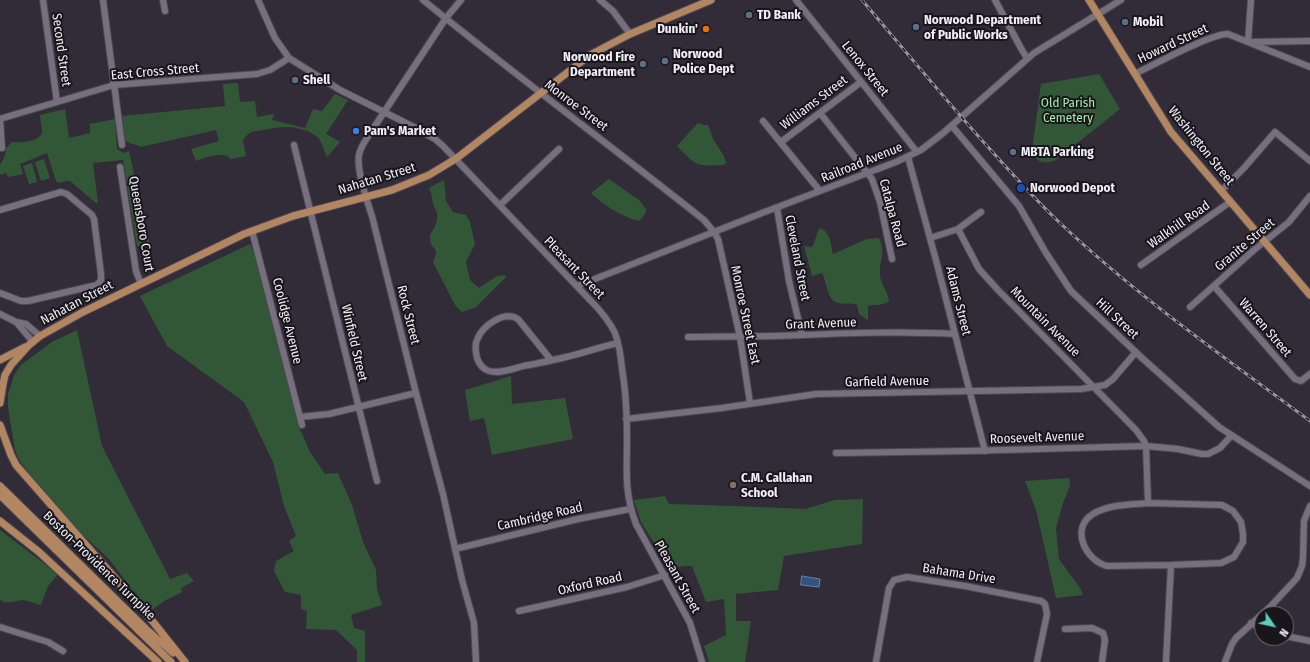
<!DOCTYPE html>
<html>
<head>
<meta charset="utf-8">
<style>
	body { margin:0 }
	#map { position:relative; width:1310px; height:662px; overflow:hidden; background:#322c39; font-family:"Fira Sans Condensed",sans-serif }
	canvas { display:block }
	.north { position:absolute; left:1254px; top:606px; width:40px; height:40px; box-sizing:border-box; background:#18161b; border:1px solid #6f6c73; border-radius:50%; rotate:124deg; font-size:11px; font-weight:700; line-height:16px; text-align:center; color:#f1edf6 }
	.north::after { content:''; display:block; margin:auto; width:14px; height:18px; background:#5bcebb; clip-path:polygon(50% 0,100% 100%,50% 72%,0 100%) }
</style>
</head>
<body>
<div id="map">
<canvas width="1310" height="662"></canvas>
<div class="north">N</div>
</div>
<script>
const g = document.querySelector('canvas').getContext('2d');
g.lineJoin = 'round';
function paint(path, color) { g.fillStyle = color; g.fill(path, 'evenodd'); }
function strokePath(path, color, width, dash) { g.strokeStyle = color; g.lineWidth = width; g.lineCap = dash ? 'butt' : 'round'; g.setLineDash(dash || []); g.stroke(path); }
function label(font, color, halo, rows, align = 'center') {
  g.font = font + ' "Fira Sans Condensed",sans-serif'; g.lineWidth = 4; g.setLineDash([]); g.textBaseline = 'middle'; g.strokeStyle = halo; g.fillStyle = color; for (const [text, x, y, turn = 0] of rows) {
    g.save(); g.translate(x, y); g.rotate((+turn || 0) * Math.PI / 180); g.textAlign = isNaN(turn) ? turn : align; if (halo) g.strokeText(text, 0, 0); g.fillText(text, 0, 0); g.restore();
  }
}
const green = new Path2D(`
	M1099,74L1120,109L1056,160C1045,165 1035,163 1032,150L1041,84Z
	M238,83L240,102L255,101L257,117L274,114L272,120L305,128L313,109L322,111L335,94L348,100L326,134L340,142L327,157L319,138L308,131L292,127H281L251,132L246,136L243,140L246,156L231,159C223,150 206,158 196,161L191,149L219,141L216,130L141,147C136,144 129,144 124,140L122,116L225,106L223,84Z
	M65,109L69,138L90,133V124L115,119L117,149L124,153L129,151L150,246H137L123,160L93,163L98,203H96L70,181H66L60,183L56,181L47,153L20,164L23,174L8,177L6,173L0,175V165L4,158L7,147L12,142C20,143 42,142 42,131C42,126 40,120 40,115Z
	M698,123L703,125H708L713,139L724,156L726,163L723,165C696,167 695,165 677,146Z
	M44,159L50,178L41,181L35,162Z
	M32,163L37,182L29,184L23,166Z
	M609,179L639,200L646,209L645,214L639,221C620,216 605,206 591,193Z
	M444,180L446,201L453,212L466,215L470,222L475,244L466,262L470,280L479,288L497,276L505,275L506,277L476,307L462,312L455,305L433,262C441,246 431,251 430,239C429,235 432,232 434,228C440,215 437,214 433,203C432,198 432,194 429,188Z
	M820,228C831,232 831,245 833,254L867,239L879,238C886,254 880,257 880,272C879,281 887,291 889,299L888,302C881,306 875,304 868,306V320L859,314L857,305C851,302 844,305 838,303C826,299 827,281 822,273L812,276L804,246L812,247C816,240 816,233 820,228Z
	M250,244L254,253L299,427L310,452L325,474L338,473L352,505L363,542L376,570L377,589L382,605L351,615L354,628L365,631V662H357V650L336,630L306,629L307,611L301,609V595L285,592L274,571L276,561L294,551L289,541L296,536L284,506L273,462L244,402L167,346L140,296Z
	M77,330L102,446L170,579L187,573L194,581L181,588L182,592L166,600L153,609H147L109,559L81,533L46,495L19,460L15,450L8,408V394L14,375L21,365L52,342Z
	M511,376L512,404L565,398L573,439L492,455L484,418L470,421L465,390Z
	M1069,478L1070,486L1063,503L1056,528L1059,559L1080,588L1083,595L1056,598L1036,510L1025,481Z
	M665,496L669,504L735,506L805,509L835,500L863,499L862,544L784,556L778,590L736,594V621H751L745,662H709L704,646L726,635L724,599L706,602L692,566L669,567L641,522L634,500Z
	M0,530L58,574L48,586L41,605C36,604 28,600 22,600C14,601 7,605 0,600Z`);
const water = new Path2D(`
	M802,576L820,579L819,587L801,585Z`);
const minor = new Path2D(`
	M43,0L57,102
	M103,0L122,145
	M163,0L165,11
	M258,0L275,38L289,58L340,90L416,128L435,139L443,146L591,301C600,310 609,321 615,333C619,344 621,357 622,369C626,392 627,416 627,440C627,472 624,492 636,524L690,623L702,662
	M423,0C515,75 611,146 704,220L714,232L718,239L740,337L750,403
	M461,0L446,18L369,135C365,141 360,148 359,155C356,169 367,201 372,216L416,393L443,494L462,580L474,623L476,662
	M600,0L613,11L630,34
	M796,0L917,152
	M995,0L1022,50L1027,58
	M1251,0L1248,42L1310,41
	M1135,74C1153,65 1212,33 1228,34L1310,67
	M820,113L872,179L880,202L892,259
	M0,119L114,85L257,74L270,70L289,58
	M0,119L2,148
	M763,121L820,191
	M952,126L1019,206L1046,253L1071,291L1142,358L1219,427L1310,486
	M781,142L861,82
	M294,145L377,481
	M908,157L937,264L985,451
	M120,167L136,271L141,284
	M1221,191L1244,168L1275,132L1310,161
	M500,205L559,149
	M777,208L789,281L802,335
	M0,210L61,192L67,194L92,215L94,219L101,274V280L97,285L28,301H21L0,293
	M958,229L981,212
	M252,231L302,425
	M930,238L958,229L979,269L998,290L1136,430L1144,441L1146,446L1148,503
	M1141,265L1230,202
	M577,286L762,213L896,162L921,150L942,134L1034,53L1121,0
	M1214,286L1295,379L1301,381L1310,374
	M1190,307L1254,250L1289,222L1310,196
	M0,314L16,322L26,324L40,336
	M17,323L33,342
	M688,337C726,336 764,337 802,335C852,333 904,331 955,334
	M551,360L518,319C504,310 482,326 477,340C474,346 476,352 477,358C479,364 483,369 489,371C499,374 513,369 523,366C536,364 549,361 562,358C581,354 599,347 618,343
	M300,417L329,414L416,393
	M626,419L722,408L816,394L1081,389L1105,385L1113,379L1136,352
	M836,453L967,451L1146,446L1178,449L1202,454H1208L1220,448L1231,436
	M1148,503L1222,505L1233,511L1241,522L1243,534V542L1234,557L1221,563L1171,565L1107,566C1085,560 1070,528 1093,514C1109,504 1130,505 1148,503Z
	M455,549L578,519L630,509
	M519,611L627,587L665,575
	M1251,623L1262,629
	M0,627L48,642L63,651
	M1065,629L1092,628L1103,633L1105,640L1102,662
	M1286,636L1310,641
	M876,662L889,588L894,580L907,577L965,586L1041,601L1045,604L1047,614L1037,662
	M1166,662L1171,565
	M1225,662L1232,644L1236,638L1270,607L1297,578L1302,566L1303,558L1304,521L1310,506`);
const major = new Path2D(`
	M1089,0L1171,132L1310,295
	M0,360L25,347
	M0,403L3,384L5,375L11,365L29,345L40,336L83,312L244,234L293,216L392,190L429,175L457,158L590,55L630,34L711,0
	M0,425L11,455L16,465L150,618L185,662
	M0,486L146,629L173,653
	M0,495L171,662
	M0,521L39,552L158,662`);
const rail = new Path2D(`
	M862,0C901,46 939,92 979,137C1005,166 1031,196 1060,223C1137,296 1224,357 1310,421`);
const markers = [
	[749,15,4,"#5c6f8a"],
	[1125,22,4,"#5c6f8a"],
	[916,27,4,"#5c6f8a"],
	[706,29,4,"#e8710a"],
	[665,61,4,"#5c6f8a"],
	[643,64,4,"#5c6f8a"],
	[295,80,4,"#5c6f8a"],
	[356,131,4,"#3f7fe0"],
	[1013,152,4,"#5c6f8a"],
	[1021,188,5,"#1a4fb4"],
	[733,485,4,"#8d6e63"]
];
const poiNames = [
	["TD Bank",757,15],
	["Norwood Department",924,20],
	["of Public Works",924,35],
	["Mobil",1133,22],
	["Dunkin'",698,29,"right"],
	["Norwood",673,54],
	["Police Dept",673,69],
	["Norwood Fire",635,57,"right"],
	["Department",635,72,"right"],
	["Shell",303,80],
	["Pam's Market",364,131],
	["MBTA Parking",1021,152],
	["Norwood Depot",1030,188],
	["C.M. Callahan",741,478],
	["School",741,493]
];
const streetNames = [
	["Howard Street",1173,44,-25],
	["Second Street",61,50,82],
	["Lenox Street",865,69,51],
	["East Cross Street",155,72,-5],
	["Williams Street",814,103,-37],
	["Monroe Street",576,106,37],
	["Washington Street",1201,146,51],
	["Railroad Avenue",862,163,-22],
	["Nahatan Street",377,179,-17],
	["Catalpa Road",892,213,75],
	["Queensboro Court",141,224,80],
	["Walkhill Road",1179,225,-35],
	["Granite Street",1245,245,-40],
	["Cleveland Street",797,258,79],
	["Pleasant Street",574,268,46],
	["Adams Street",958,301,76],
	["Nahatan Street",77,303,-28],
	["Rock Street",408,315,76],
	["Monroe Street East",745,315,78],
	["Hill Street",1117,319,43],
	["Coolidge Avenue",287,321,76],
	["Mountain Avenue",1045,322,45],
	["Grant Avenue",821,324,-2],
	["Warren Street",1265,328,49],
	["Winfield Street",354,343,77],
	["Garfield Avenue",887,382,-1],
	["Roosevelt Avenue",1037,438,-2],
	["Cambridge Road",540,517,-13],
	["Boston-Providence Turnpike",99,566,44],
	["Bahama Drive",959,574,9],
	["Pleasant Street",677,577,61],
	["Oxford Road",590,584,-13]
];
const parkNames = [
	["Old Parish",1068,103],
	["Cemetery",1068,118]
];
paint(green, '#325736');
paint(water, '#335481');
strokePath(water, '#6c82a4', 1);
strokePath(minor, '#4e4853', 8);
strokePath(major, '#4e4853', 9);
strokePath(minor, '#766f7e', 6);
strokePath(major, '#b18661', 7);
strokePath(rail, '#99949f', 3);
strokePath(rail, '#18161b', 1.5, [4.5]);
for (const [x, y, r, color] of markers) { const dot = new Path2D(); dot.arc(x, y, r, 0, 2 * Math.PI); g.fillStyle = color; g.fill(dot); strokePath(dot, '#18161b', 1.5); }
label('bold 13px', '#f1edf6', '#18161b', poiNames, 'left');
label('13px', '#f1edf6', '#18161b', streetNames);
label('13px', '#a2eaa9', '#18161b', parkNames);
</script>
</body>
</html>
